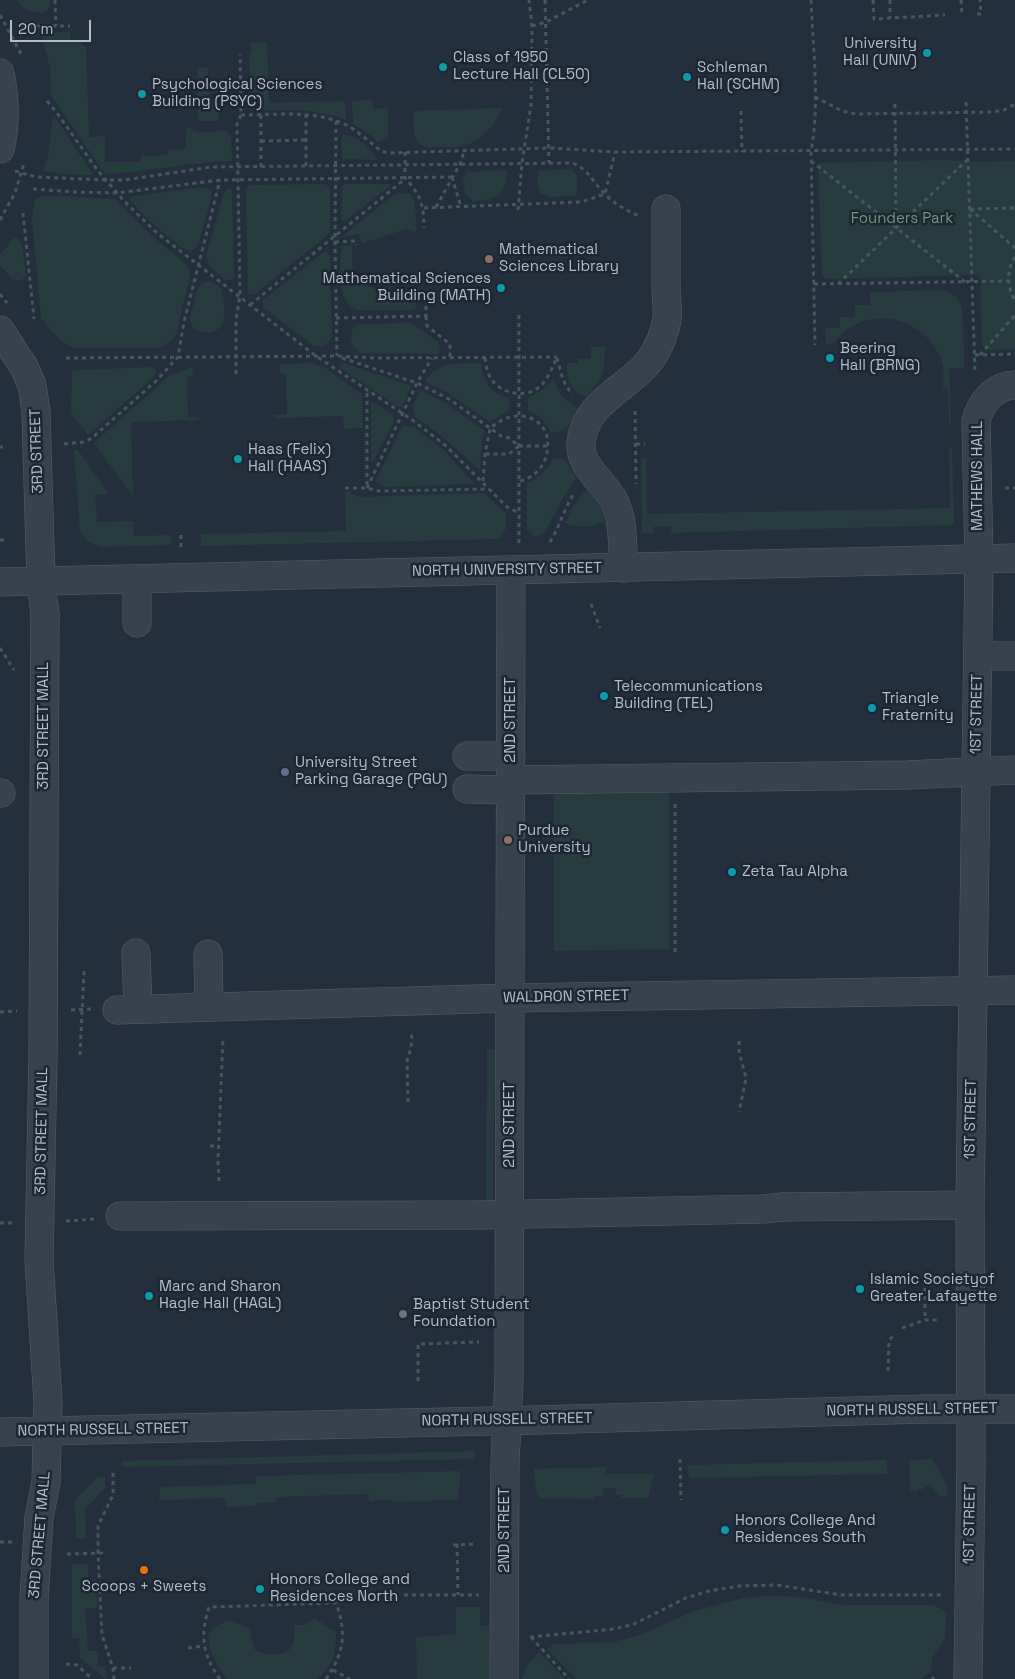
<!DOCTYPE html>
<html>
<head>
<meta charset="utf-8">
<style>
	body { margin:0 }
	#map { position:relative; width:1015px; height:1679px; overflow:hidden; background:#242f3e; font-family:"Space Grotesk",sans-serif }
	canvas { display:block }
	.scale { position:absolute; left:10px; top:20px; width:81px; height:22px; box-sizing:border-box; border:2px solid #b4bcc9; border-top:0; padding-left:6px; font-size:15px; line-height:18px; white-space:nowrap; color:#b4bcc9; -webkit-text-stroke:4px #1d2633; paint-order:stroke }
</style>
</head>
<body>
<div id="map">
<canvas width="1015" height="1679"></canvas>
<div class="scale">20 m</div>
</div>
<script>
const g = document.querySelector('canvas').getContext('2d');
g.lineJoin = 'round';
function paint(path, color) { g.fillStyle = color; g.fill(path, 'evenodd'); }
function strokePath(path, color, width, dash) { g.strokeStyle = color; g.lineWidth = width; g.lineCap = dash ? 'butt' : 'round'; g.setLineDash(dash || []); g.stroke(path); }
function label(font, color, halo, rows, align = 'center') {
  g.font = font + ' "Space Grotesk",sans-serif'; g.lineWidth = 5; g.setLineDash([]); g.textBaseline = 'middle'; g.strokeStyle = halo; g.fillStyle = color; for (const [text, x, y, turn = 0] of rows) {
    g.save(); g.translate(x, y); g.rotate((+turn || 0) * Math.PI / 180); g.textAlign = isNaN(turn) ? turn : align; if (halo) g.strokeText(text, 0, 0); g.fillText(text, 0, 0); g.restore();
  }
}
const green = new Path2D(`
	M17,0H50C51,15 36,15 25,9C22,7 19,3 17,0Z
	M70,32V42H82V46H86L89,137L105,136V162H141V156L167,155L168,150L186,149V128H191L196,132L226,131L231,136L232,161C189,162 148,172 105,174L51,95L50,67L41,33Z
	M267,42L269,103L345,101L346,120L335,116L303,110H260L253,107L251,104L249,54H252L251,43Z
	M208,67L209,102H216L219,104V119L217,121H198L197,68Z
	M372,100L373,109L388,108V135L383,140L376,142L371,135L353,124L352,101Z
	M502,108C495,126 482,141 462,146C455,148 446,147 439,147C430,147 423,149 417,141C412,133 414,120 413,111Z
	M53,117H55L93,175L61,174L43,171L48,156Z
	M345,135C359,136 370,149 378,160L342,159L341,139L342,136Z
	M943,160L975,162L1015,161V349L989,350L982,346L980,275L826,279L822,274L818,163Z
	M571,169L577,175V190L575,196L549,197L540,193L537,183L539,171Z
	M507,170C507,195 495,201 472,201L465,193L463,179L467,172Z
	M325,184L329,187L330,190V233L255,294H248L246,187L252,185Z
	M345,184H389L390,186L345,221L341,219L342,186Z
	M204,187L211,191V198L198,246C195,249 192,252 187,250C178,248 136,209 130,200L131,197L135,196Z
	M228,188L232,190L234,277L231,280H226L210,267L206,255L224,193Z
	M399,193L410,194C418,204 415,220 416,232L407,229L362,243L359,234L343,237V236L392,196Z
	M43,195L115,199L154,238L187,265L189,269L190,276L176,334L172,340L160,348H77L68,345L58,338L41,318L32,217L35,200Z
	M14,238H18L22,245L26,275L21,281L12,279L0,265V255Z
	M350,245L352,246L353,282L408,297L416,295V307L414,310H356C335,298 341,269 341,248V246Z
	M325,251L330,255L332,337L325,346H314L263,307V300Z
	M210,281L221,288C224,298 227,319 220,327C212,337 191,334 190,319C190,313 193,306 195,300C197,289 198,283 210,281Z
	M939,290C964,293 963,311 963,332C964,344 964,356 964,368H949L951,422H949L948,389L943,388C943,381 944,372 943,365C934,332 900,313 867,320C853,324 842,333 832,344H826L825,328H840V317H855V305H870V292Z
	M408,323L416,326L439,343L440,352L437,354L361,353C350,348 347,331 358,324Z
	M591,347H605C604,375 604,376 586,397C568,388 567,382 567,363H578V359H591Z
	M341,362L411,386L402,407H398L339,367Z
	M311,363L324,367L360,393L362,397L363,428L344,429L343,416L274,418V415L287,414L286,374H280L279,364Z
	M481,363C483,382 491,394 509,398V411L502,414L490,422L447,392L425,382C438,359 458,364 481,363Z
	M152,367L155,369L156,372L153,378L88,435L71,413L72,372L74,370Z
	M192,367L193,376H187L188,417H199V420L131,422L133,496L94,443L169,376Z
	M554,379L558,390L564,398L577,408C570,423 570,431 551,433C546,422 539,415 528,411V398L545,388Z
	M420,391H422L447,404L485,431L482,441L480,470L438,433L415,417L412,407Z
	M373,402L392,415L394,419L393,423L373,462L371,461V403Z
	M404,426L414,427L445,451L474,483L472,484L385,487L380,485L376,482L378,476L400,430Z
	M949,447H952L954,525L671,533V526L653,527V533H642L641,460L646,457L647,514L950,508Z
	M74,450H78L109,494L95,495L97,522L133,521L134,536L172,535L171,545L102,547C90,544 86,541 80,531Z
	M553,458L565,460L577,478L564,496L544,534L534,537L527,529V483C539,477 548,470 553,458Z
	M586,489C596,499 602,508 605,522C591,527 580,528 565,523L571,510Z
	M345,492H351L358,497L484,493L506,514V528L501,537L497,539L201,546V534L346,531Z
	M660,790L669,794V949L554,951V794Z
	M487,1049H495L493,1200L486,1203Z
	M474,1451L475,1459L126,1467L123,1466L121,1461Z
	M932,1459L947,1484V1496H940L928,1485L923,1489H919L916,1492L910,1490L909,1460Z
	M887,1460V1474L689,1478L688,1465Z
	M606,1467V1474H654L648,1498H621V1495H616L615,1488H604L603,1496H595L594,1499L539,1498L536,1492L534,1469Z
	M461,1471L458,1498L455,1500L392,1502V1500L369,1501L368,1494L277,1497L276,1502L257,1503V1506L227,1507L224,1498L159,1500L160,1487L256,1484V1476Z
	M98,1477H105V1488L85,1509L86,1538H76L75,1500Z
	M72,1564H88V1577H84V1579H95L98,1608H85L88,1651H98L97,1666H105L106,1679L80,1658L79,1638H72Z
	M770,1596L800,1597L844,1605H933L946,1611L945,1638L932,1659L931,1671L921,1679H576L547,1649L555,1644L614,1642L640,1635L694,1611L744,1598Z
	M456,1607H480V1626H489L490,1679H417L416,1637L456,1634Z
	M315,1618L336,1633C336,1654 333,1664 318,1679H227C216,1665 210,1653 208,1635L216,1626L229,1620L249,1628L251,1638L255,1650C278,1660 299,1655 294,1625H304Z
	M539,1652L565,1679H522L528,1664Z`);
const path = new Path2D(`
	M55,0L56,26
	M545,0L549,163
	M811,0C813,47 820,106 811,151L815,345
	M873,0L874,19L945,15
	M890,0V17
	M961,0L962,15
	M977,14H981L980,0
	M0,15L21,54
	M28,26H70
	M532,26L546,22L588,0
	M815,97L842,111L856,114L992,112L1004,110L1015,104
	M47,101L57,113L98,171L125,202L157,233L316,356L411,419L445,445L507,507L519,513
	M966,102L975,372
	M895,104L896,227
	M741,111L742,152
	M306,114V166
	M241,115C278,115 317,109 350,127C361,134 371,143 381,151L388,153L549,148L615,152L1015,149
	M261,115V167
	M336,121L335,242L337,356
	M261,141L306,140
	M405,152V178C421,195 424,206 424,228
	M811,161L965,282
	M15,171L36,177L106,180H125L211,167L572,163C588,168 594,184 606,195C616,205 626,210 639,216
	M452,177L461,207
	M33,189L75,192L116,193L220,180L452,177
	M436,207L460,164L464,152
	M424,208L581,202L605,194L615,152
	M970,209L1015,248
	M970,209L1015,208
	M518,210L522,163L531,105L532,26L529,0
	M23,213L34,319
	M0,220L15,193L24,163
	M335,242L355,241L357,245
	M1015,257C1006,271 1007,286 1015,301
	M814,284L1008,281
	M838,284L967,160
	M0,294L7,303
	M250,305L405,179
	M519,315V543
	M426,316L427,326L450,344V358
	M336,318L426,316V300
	M975,355L1015,354
	M980,355L1015,315
	M66,358L337,356L376,358L557,357
	M342,358L417,383L449,399L501,436L509,438L519,446L509,454H485
	M485,358C486,365 487,374 492,380C502,394 525,398 538,388C548,380 552,368 557,357
	M557,358L563,380L572,395
	M236,374V319L240,296L237,124L241,115L240,54
	M635,411L636,484
	M64,444L84,442L92,438L156,381L178,357L184,322L220,180
	M636,444H645
	M519,446H549
	M0,447H3
	M483,481L485,454L490,429C515,403 557,418 546,456C544,464 540,470 533,475C529,478 523,480 519,482
	M367,485V391
	M345,488H367L378,491L489,489
	M367,488L417,383L432,358
	M1005,488H1015
	M181,535V551
	M0,540H4
	M550,542C560,526 564,508 575,492
	M591,604L600,628
	M0,648L14,670
	M675,804V956
	M71,1010L92,1009
	M0,1012L17,1011
	M739,1041V1051L746,1078L739,1112
	M80,1055L84,971
	M408,1102L407,1061L411,1048L412,1032
	M210,1146H219
	M219,1181L218,1161L223,1037
	M66,1221L95,1219
	M0,1223H13
	M925,1280V1320
	M902,1328L925,1320H938
	M888,1371L889,1340L896,1334
	M418,1381V1344L479,1342
	M680,1459L681,1500
	M113,1473V1495L98,1526V1553L102,1635L113,1668L114,1679
	M0,1542H12
	M457,1544L458,1595
	M453,1545L477,1544
	M67,1554L103,1553
	M404,1595H479
	M274,1597V1604
	M530,1637L614,1629L634,1624L686,1598L709,1591L739,1586L777,1585L842,1595H942
	M531,1637L569,1679
	M188,1648L204,1646
	M66,1664L77,1665L92,1679
	M113,1668H131
	M333,1670L350,1679
	M220,1679C202,1654 200,1636 209,1607L336,1603C347,1633 344,1653 326,1679
	M932,1679L934,1677`);
const minor = new Path2D(`
	M0,73C5,98 6,124 0,149
	M0,330L24,367L32,385L36,412L41,582L45,614L43,1056L39,1260L48,1402L46,1482L39,1518L34,1598V1679
	M624,568C622,546 624,520 614,501C604,482 579,466 581,443C585,398 635,387 654,354C660,344 665,331 667,319C668,308 666,296 666,285C666,259 666,234 666,209
	M0,582L1015,558
	M137,623V579
	M978,656H1015
	M467,756H511
	M511,780L907,775L1015,770
	M467,789L511,790
	M0,793H1
	M136,953L138,1009
	M208,954L209,1007
	M117,1010L510,998L1015,990
	M120,1216L481,1215L763,1209L783,1207L970,1205
	M0,1432L536,1420L926,1409H1015
	M504,1679L505,1463L509,1379L511,570
	M968,1679L971,1462L970,1205L979,559L976,421C981,402 994,386 1015,385`);
const markers = [
	[927,53,5,"#0f9aa8"],
	[443,67,5,"#0f9aa8"],
	[687,77,5,"#0f9aa8"],
	[142,94,5,"#0f9aa8"],
	[489,259,5,"#8d6e63"],
	[501,288,5,"#0f9aa8"],
	[830,358,5,"#0f9aa8"],
	[238,459,5,"#0f9aa8"],
	[604,696,5,"#0f9aa8"],
	[872,708,5,"#0f9aa8"],
	[285,772,5,"#5c6f8a"],
	[508,840,5,"#8d6e63"],
	[732,872,5,"#0f9aa8"],
	[860,1289,5,"#0f9aa8"],
	[149,1296,5,"#0f9aa8"],
	[403,1314,5,"#6b7280"],
	[725,1530,5,"#0f9aa8"],
	[144,1570,5,"#e8710a"],
	[260,1589,5,"#0f9aa8"]
];
const poiNames = [
	["University",917,44,"right"],
	["Hall (UNIV)",917,61,"right"],
	["Class of 1950",453,58],
	["Lecture Hall (CL50)",453,75],
	["Schleman",697,68],
	["Hall (SCHM)",697,85],
	["Psychological Sciences",152,85],
	["Building (PSYC)",152,102],
	["Mathematical",499,250],
	["Sciences Library",499,267],
	["Mathematical Sciences",491,279,"right"],
	["Building (MATH)",491,296,"right"],
	["Beering",840,349],
	["Hall (BRNG)",840,366],
	["Haas (Felix)",248,450],
	["Hall (HAAS)",248,467],
	["Telecommunications",614,687],
	["Building (TEL)",614,704],
	["Triangle",882,699],
	["Fraternity",882,716],
	["University Street",295,763],
	["Parking Garage (PGU)",295,780],
	["Purdue",518,831],
	["University",518,848],
	["Zeta Tau Alpha",742,872],
	["Islamic Societyof",870,1280],
	["Greater Lafayette",870,1297],
	["Marc and Sharon",159,1287],
	["Hagle Hall (HAGL)",159,1304],
	["Baptist Student",413,1305],
	["Foundation",413,1322],
	["Honors College And",735,1521],
	["Residences South",735,1538],
	["Honors College and",270,1580],
	["Residences North",270,1597],
	["Scoops + Sweets",144,1587,"center"]
];
const parkNames = [
	["Founders Park",902,219]
];
const streetNames = [
	["3RD STREET",37,451,-92],
	["MATHEWS HALL",978,476,-90],
	["NORTH UNIVERSITY STREET",507,570,-1],
	["1ST STREET",977,714,-89],
	["2ND STREET",511,720,-90],
	["3RD STREET MALL",44,726,-90],
	["WALDRON STREET",566,997,-1],
	["1ST STREET",971,1119,-89],
	["2ND STREET",510,1125,-90],
	["3RD STREET MALL",42,1131,-89],
	["NORTH RUSSELL STREET",912,1410,-1],
	["NORTH RUSSELL STREET",507,1420,-1],
	["NORTH RUSSELL STREET",103,1430,-1],
	["1ST STREET",970,1524,-89],
	["2ND STREET",505,1530,-90],
	["3RD STREET MALL",40,1535,-85]
];
paint(green, '#263c3f');
strokePath(minor, '#565f6c', 29);
strokePath(path, '#44595c', 3, [4, 4]);
strokePath(minor, '#38414e', 28);
for (const [x, y, r, color] of markers) { const dot = new Path2D(); dot.arc(x, y, r, 0, 2 * Math.PI); g.fillStyle = color; g.fill(dot); strokePath(dot, '#1d2633', 2); }
label('15px', '#b4bcc9', '#1d2633', poiNames, 'left');
label('15px', '#6b9a76', '#1d2633', parkNames);
label('15px', '#b4bcc9', '#1d2633', streetNames);
</script>
</body>
</html>
